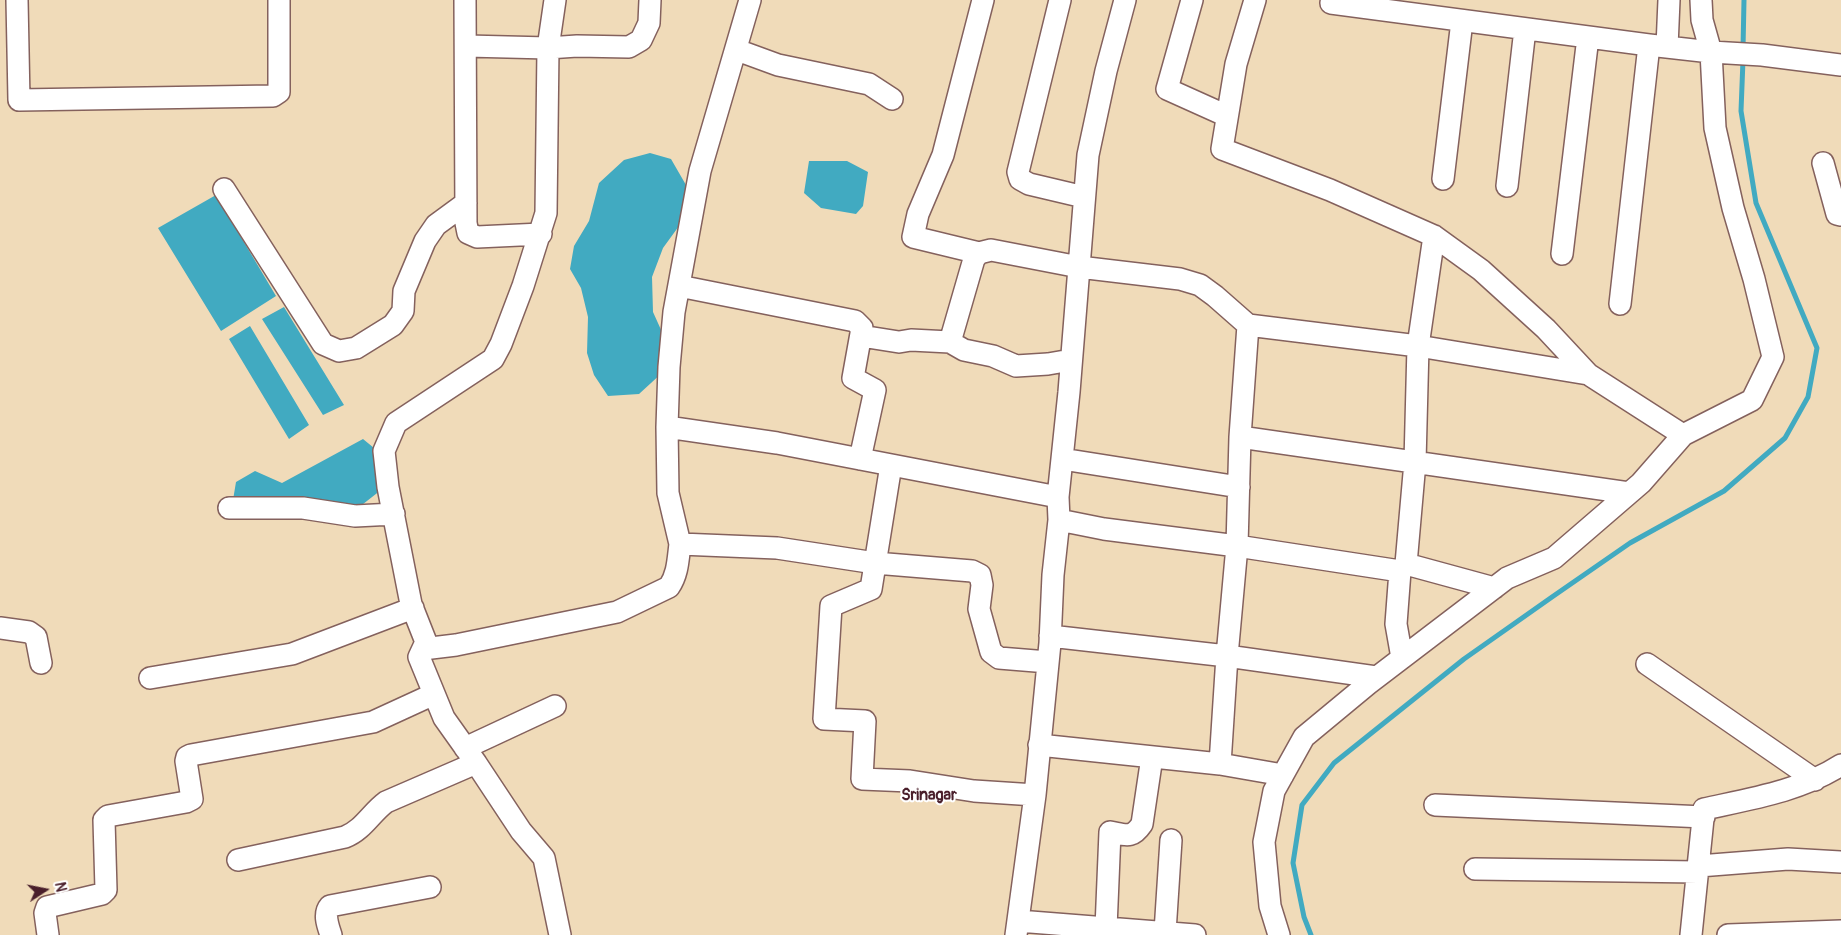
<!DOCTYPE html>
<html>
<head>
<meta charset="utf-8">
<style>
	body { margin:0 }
	#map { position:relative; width:1841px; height:935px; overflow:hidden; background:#f0dbb9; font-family:Pangolin,sans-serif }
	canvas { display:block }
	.north { position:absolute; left:20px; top:865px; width:50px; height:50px; -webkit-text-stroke:4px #fff; paint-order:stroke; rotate:79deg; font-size:14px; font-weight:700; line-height:20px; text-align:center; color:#4a1f2b }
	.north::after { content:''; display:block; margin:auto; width:18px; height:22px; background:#4a1f2b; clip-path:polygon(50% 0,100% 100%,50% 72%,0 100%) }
</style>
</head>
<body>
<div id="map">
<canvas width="1841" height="935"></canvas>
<div class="north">N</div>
</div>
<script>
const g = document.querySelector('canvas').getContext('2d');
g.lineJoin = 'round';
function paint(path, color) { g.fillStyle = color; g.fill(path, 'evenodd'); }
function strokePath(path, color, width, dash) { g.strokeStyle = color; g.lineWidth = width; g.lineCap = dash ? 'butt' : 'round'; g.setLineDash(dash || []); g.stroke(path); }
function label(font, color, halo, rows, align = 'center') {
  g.font = font + ' Pangolin,sans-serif'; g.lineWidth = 4; g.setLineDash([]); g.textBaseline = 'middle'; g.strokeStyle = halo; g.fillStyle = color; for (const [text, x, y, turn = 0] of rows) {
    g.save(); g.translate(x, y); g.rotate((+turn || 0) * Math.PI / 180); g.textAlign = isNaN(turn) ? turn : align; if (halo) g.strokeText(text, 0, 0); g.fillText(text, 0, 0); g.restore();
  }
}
const water = new Path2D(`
	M650,153L671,159L686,185L679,226L663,248L652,277L653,312L662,332L663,372L639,394L608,396L594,375L587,353L588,317L581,288L570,269L574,246L589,221L599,183L624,160Z
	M809,161H847L868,172L863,206L856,214L821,208L804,193Z
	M216,195L276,296L221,331L158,228Z
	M284,307L344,405L323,415L262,319Z
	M250,326L309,425L289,439L229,339Z
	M363,439L374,448L381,490L358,508L328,501L233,500L236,482L255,471L282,483Z`);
const stream = new Path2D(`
	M1743,49L1744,0
	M1311,935L1304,917L1293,863L1302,805L1334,763L1464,659L1552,597L1630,543L1724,491L1785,438L1808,397L1817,348L1756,203L1741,111L1743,60`);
const minor = new Path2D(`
	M17,0L19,100L273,96L279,92V0
	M465,0L466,223L468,233L477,237L541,234
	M555,0L548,48L546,213L523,286L501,344L493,359L396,423L384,451L388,487L411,604L426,642L419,657L444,718L476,763L521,831L544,858L560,935
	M750,0L700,171L674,312L669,367L667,427L668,493L680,544L777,548L875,563L972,571L980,575L982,585L979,609L991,652L999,658L1048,662
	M1060,0L1018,172L1020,179L1029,184L1084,197
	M1192,0L1167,89L1227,116
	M1255,0L1236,64L1222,149L1330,190L1434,236L1481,270L1546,329L1588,374
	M1331,3L1649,45L1711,52L1762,55L1841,65
	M467,46L548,48L577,46L629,47L641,40L649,23L650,0
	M1667,47L1669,0
	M737,50L778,65L869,84L892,99
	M1823,163L1837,214L1841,215
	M1443,179L1462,21
	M1507,186L1525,29
	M224,189L323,344L339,351L356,348L393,325L403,311L404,291L425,241L436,225L466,203
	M979,253L913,237L918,214L943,155L983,0
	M1562,254L1588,37
	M679,286L855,321L862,328L853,378L875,390L860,459
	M1620,304L1649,45
	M861,336L899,342L911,340L950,342L974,259L979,253L991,250L1079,267L1180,279L1200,285L1215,296L1248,325L1418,346L1588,374L1683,435L1641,483L1554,558L1507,578L1368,684L1304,737L1274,791L1264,842L1270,906L1279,935
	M950,342L964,350L993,356L1016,366L1048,364L1071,360
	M667,427L777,443L1058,497
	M1683,435L1752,400L1773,357L1754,279L1733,208L1715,128L1711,52L1702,20L1701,0
	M1240,437L1629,493
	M1062,459L1239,487
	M891,465L871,589L831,606L824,719L865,721L862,779L910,781L974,791L1035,795
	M229,508H303L355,516L394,514
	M1059,520L1104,529L1237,546L1240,437L1248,325
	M1406,564L1494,588
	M1400,571L1396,624L1402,658
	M0,628L29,632L36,637L41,663
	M1050,636L1227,656L1376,677
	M423,649L456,645L617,612L669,587C678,574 678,559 680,544
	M1647,664L1815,780
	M150,678L292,654L413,608
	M1039,745L1220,764L1227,656L1237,546L1400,571L1406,564L1415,462L1418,346L1434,236
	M465,748L555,706
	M1220,764L1283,775
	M1435,805L1704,817
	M238,860L345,837C363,830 371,813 386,802L476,763
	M1699,866L1788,859L1841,862
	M1475,869L1698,872
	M1018,921L1195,935
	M1106,928L1110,832C1126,835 1132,839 1142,824L1152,757
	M1165,932L1171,840
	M48,935L45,913L47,907L102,894L106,890L104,820L108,816L186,802L192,799L186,761L187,757L191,755L373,722L434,694
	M331,935C328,926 323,914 330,906L430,887
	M1016,935L1035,795L1050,643L1053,575L1059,520L1058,497L1069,392L1088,155L1106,71L1125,0
	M1691,935L1704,809C1750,799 1801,791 1841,765
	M1728,935L1841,931`);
const neighbourhoodNames = [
	["Srinagar",929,796]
];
paint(water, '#41aac1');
strokePath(stream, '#41aac1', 5);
strokePath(minor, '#84615d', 24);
strokePath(minor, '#fff', 21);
label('bold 16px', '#4a1f2b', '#fff', neighbourhoodNames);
</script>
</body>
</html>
